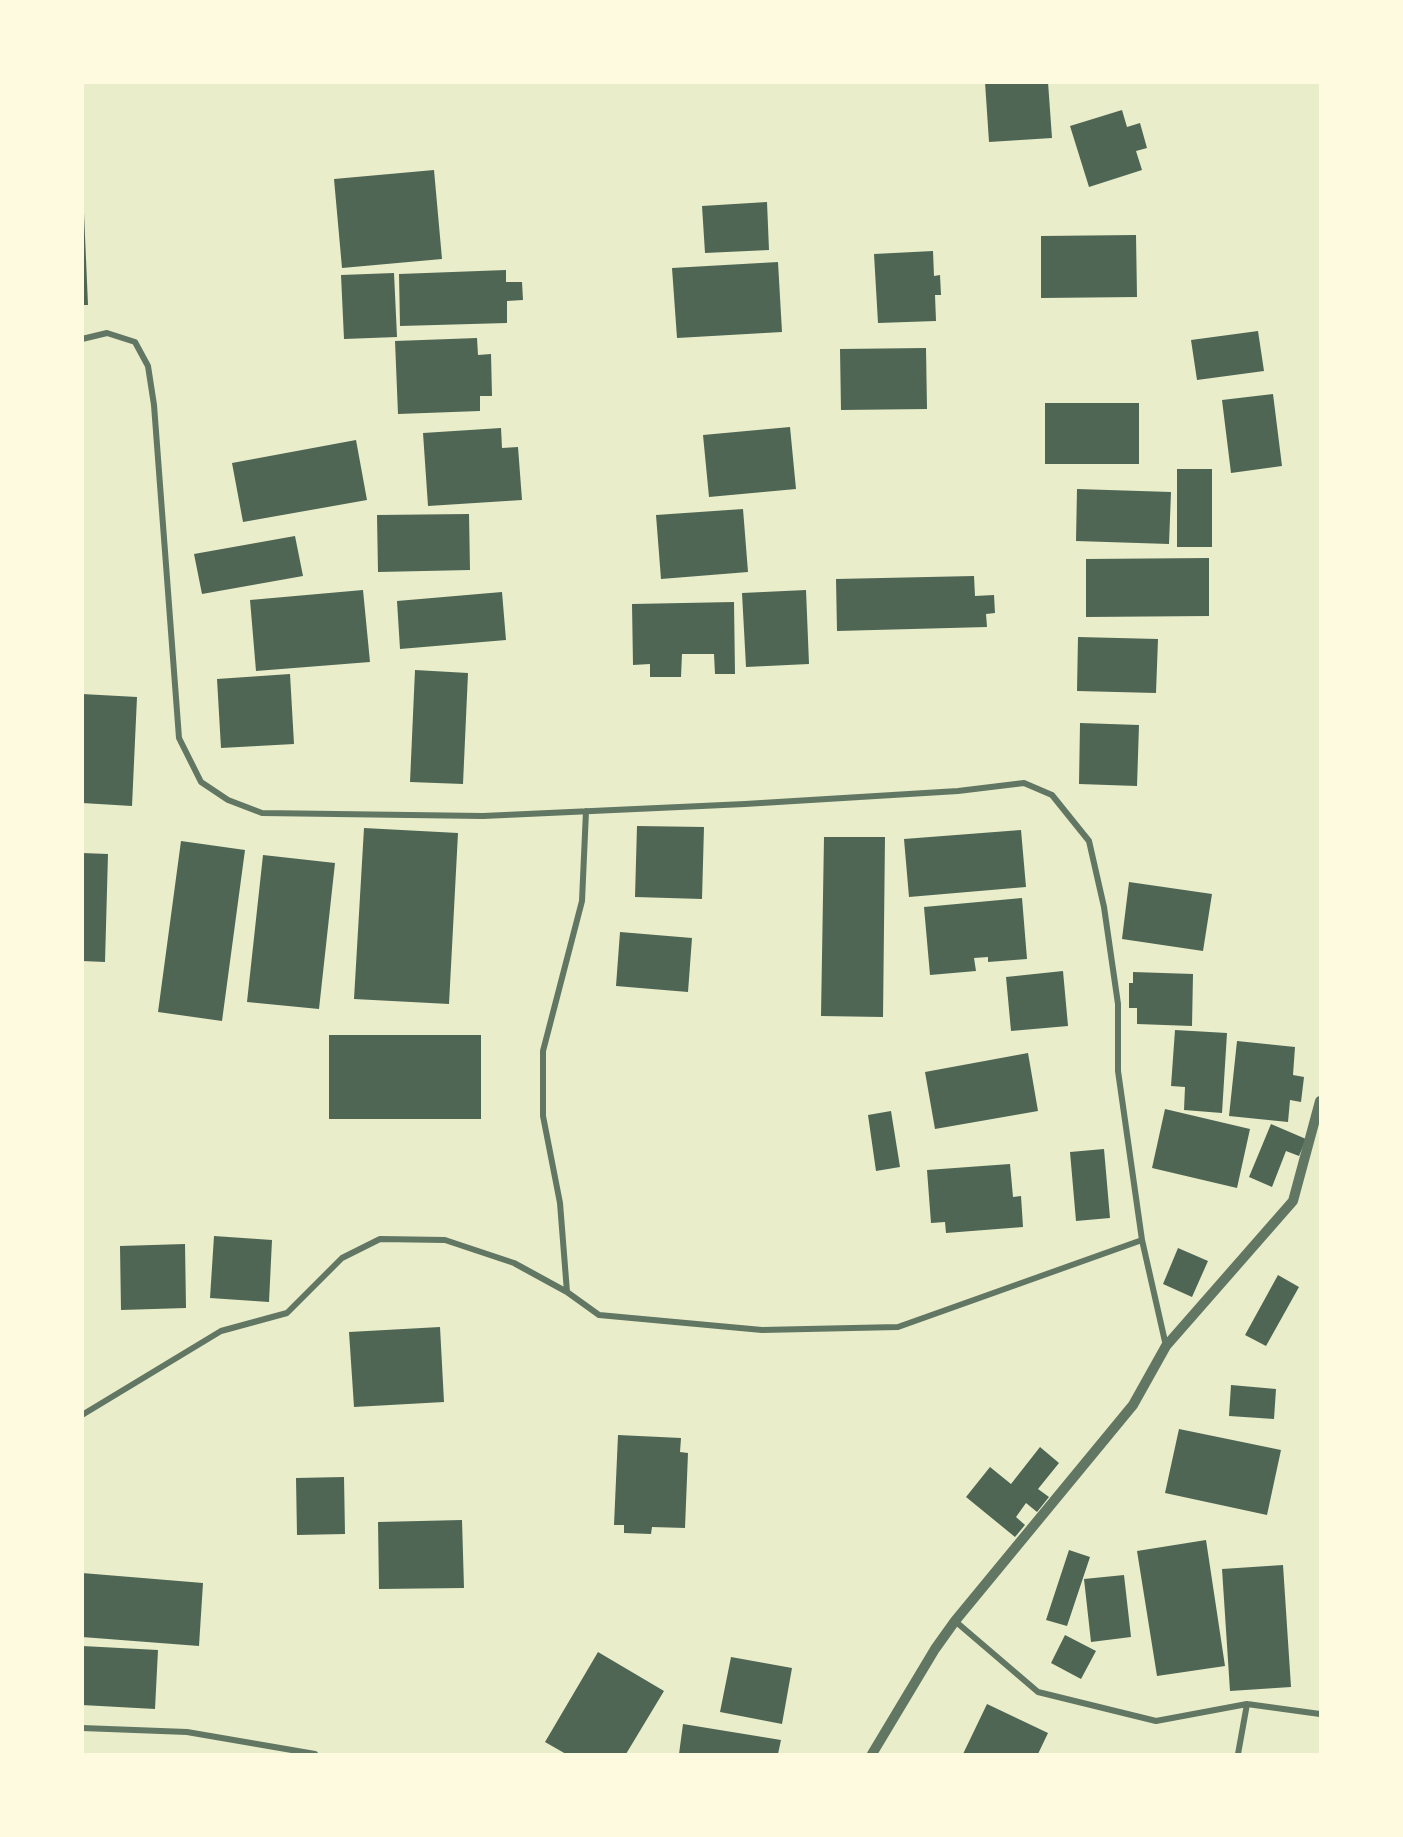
<!DOCTYPE html>
<html>
<head>
<meta charset="utf-8">
<style>
	body { margin:0 }
	#map { position:relative; width:1403px; height:1837px; overflow:hidden; background:#e9edc9; font-family:"Open Sans",sans-serif }
	canvas { display:block }
	.frame { position:absolute; inset:0; border:84px solid #fefae0; pointer-events:none }
</style>
</head>
<body>
<div id="map">
<canvas width="1403" height="1837"></canvas>
<div class="frame"></div>
</div>
<script>
const g = document.querySelector('canvas').getContext('2d');
g.lineJoin = 'round';
function paint(path, color) { g.fillStyle = color; g.fill(path, 'evenodd'); }
function strokePath(path, color, width, dash) { g.strokeStyle = color; g.lineWidth = width; g.lineCap = dash ? 'butt' : 'round'; g.setLineDash(dash || []); g.stroke(path); }
const building = new Path2D(`
	M985,82H1048L1052,138L989,142Z
	M1122,110L1127,127L1140,123L1147,148L1136,151L1142,170L1089,187L1070,126Z
	M434,170L442,259L342,268L334,179Z
	M767,202L769,250L705,253L702,206Z
	M82,213H84L88,305H82Z
	M1136,235L1137,297L1041,298V236Z
	M933,251L934,276L940,275L941,295H935L936,321L878,323L874,254Z
	M778,262L782,332L677,338L672,268Z
	M506,270V282H522L523,300L507,301V323L400,326L399,274Z
	M394,273L397,337L344,339L341,275Z
	M1258,331L1264,371L1197,380L1191,340Z
	M477,338L478,355L491,354L492,396H480V411L398,414L395,341Z
	M926,348L927,409L841,410L840,349Z
	M1273,394L1282,466L1231,473L1222,400Z
	M1045,403H1139V464H1045Z
	M790,427L796,489L709,497L703,435Z
	M501,428L502,448L518,447L522,500L428,506L423,433Z
	M356,440L367,500L243,522L232,463Z
	M1177,469H1212V547H1177Z
	M1077,489L1171,492L1169,544L1076,541Z
	M743,509L748,572L661,579L656,515Z
	M469,514L470,570L378,572L377,515Z
	M295,536L303,576L202,594L194,554Z
	M1209,558V616L1086,617V559Z
	M974,576L975,596L994,595L995,613L986,614L987,627L837,631L836,579Z
	M363,590L370,662L256,671L250,600Z
	M806,590L809,664L746,667L742,593Z
	M502,592L506,640L400,649L397,601Z
	M734,602L735,674H715L714,654H682L681,677H650V664L633,665L632,604Z
	M1078,637L1158,639L1156,693L1077,691Z
	M415,670L468,673L463,784L410,782Z
	M290,674L294,744L221,748L217,679Z
	M82,694L137,697L132,806L82,803Z
	M1080,723L1139,725L1137,786L1079,784Z
	M637,826L704,827L702,899L635,897Z
	M364,828L458,833L449,1004L354,999Z
	M1021,830L1026,887L909,897L904,839Z
	M824,837H885L883,1017L821,1016Z
	M181,841L245,850L222,1021L158,1012Z
	M82,853L108,854L105,962L82,961Z
	M263,855L335,863L319,1009L247,1002Z
	M1129,882L1212,894L1203,951L1122,939Z
	M1022,898L1027,959L988,962V957L974,958L976,971L930,975L924,907Z
	M620,932L692,938L688,992L616,986Z
	M1063,971L1068,1026L1011,1031L1006,977Z
	M1133,972L1193,974L1192,1026L1137,1024V1008H1129V983H1133Z
	M1175,1030L1227,1033L1222,1113L1184,1110L1185,1087L1171,1086Z
	M329,1035H481V1119H329Z
	M1237,1041L1295,1047L1293,1075L1304,1077L1301,1102L1290,1100L1288,1122L1229,1116Z
	M1028,1053L1038,1111L935,1129L925,1072Z
	M1165,1109L1250,1129L1237,1188L1152,1168Z
	M891,1111L900,1167L876,1171L868,1115Z
	M1271,1124L1306,1139L1299,1156L1286,1151L1272,1187L1249,1177Z
	M1104,1149L1110,1218L1076,1221L1070,1152Z
	M1010,1164L1013,1197L1021,1196L1023,1227L946,1233L945,1222L931,1223L927,1170Z
	M214,1236L272,1240L269,1302L210,1298Z
	M185,1244L186,1308L121,1310L120,1246Z
	M1178,1248L1208,1261L1192,1297L1163,1284Z
	M1278,1275L1299,1287L1266,1346L1245,1335Z
	M440,1327L444,1402L354,1407L349,1332Z
	M1231,1385L1276,1389L1274,1419L1229,1416Z
	M1179,1429L1281,1450L1267,1515L1165,1493Z
	M618,1435L681,1438L680,1452L688,1453L685,1528L652,1527L651,1534L624,1533V1525H614Z
	M1040,1447L1059,1463L1038,1489L1049,1497L1037,1512L1026,1503L1016,1517L1025,1525L1015,1537L966,1497L990,1467L1011,1484Z
	M344,1477L345,1534L297,1535L296,1478Z
	M462,1520L464,1588L379,1589L378,1522Z
	M1206,1540L1225,1666L1157,1676L1137,1551Z
	M1069,1550L1090,1557L1067,1626L1046,1620Z
	M1283,1565L1291,1687L1230,1691L1222,1569Z
	M82,1573L203,1583L199,1646L82,1637Z
	M1124,1575L1131,1637L1091,1642L1084,1579Z
	M1065,1635L1096,1651L1081,1679L1051,1663Z
	M82,1646L158,1650L155,1709L82,1705Z
	M598,1652L664,1691L626,1754H586L583,1753L582,1754H566L545,1742Z
	M731,1657L792,1668L782,1724L720,1712Z
	M987,1704L1048,1733L1038,1754H963Z
	M683,1724L781,1740L778,1754H679Z`);
const minor = new Path2D(`
	M82,339L107,333L135,342L148,366L154,405L179,738L201,782L228,800L262,813L483,816L745,804L958,791L1024,783L1052,795L1089,841L1104,907L1118,1004V1071L1142,1240L1166,1346
	M586,811L582,901L543,1051V1116L560,1203L567,1292L599,1315L762,1330L898,1327L1142,1240
	M82,1415L221,1331L287,1313L342,1258L380,1239L445,1240L514,1263L567,1292
	M955,1621L1038,1692L1156,1721L1247,1704L1320,1714
	M82,1728L187,1732L315,1754
	M1238,1754L1247,1704`);
const tertiary = new Path2D(`
	M872,1754L935,1649L955,1621L1133,1405L1166,1346L1293,1201L1320,1101`);
paint(building, '#4f6655');
strokePath(minor, '#617663', 6);
strokePath(tertiary, '#617663', 10);
</script>
</body>
</html>
